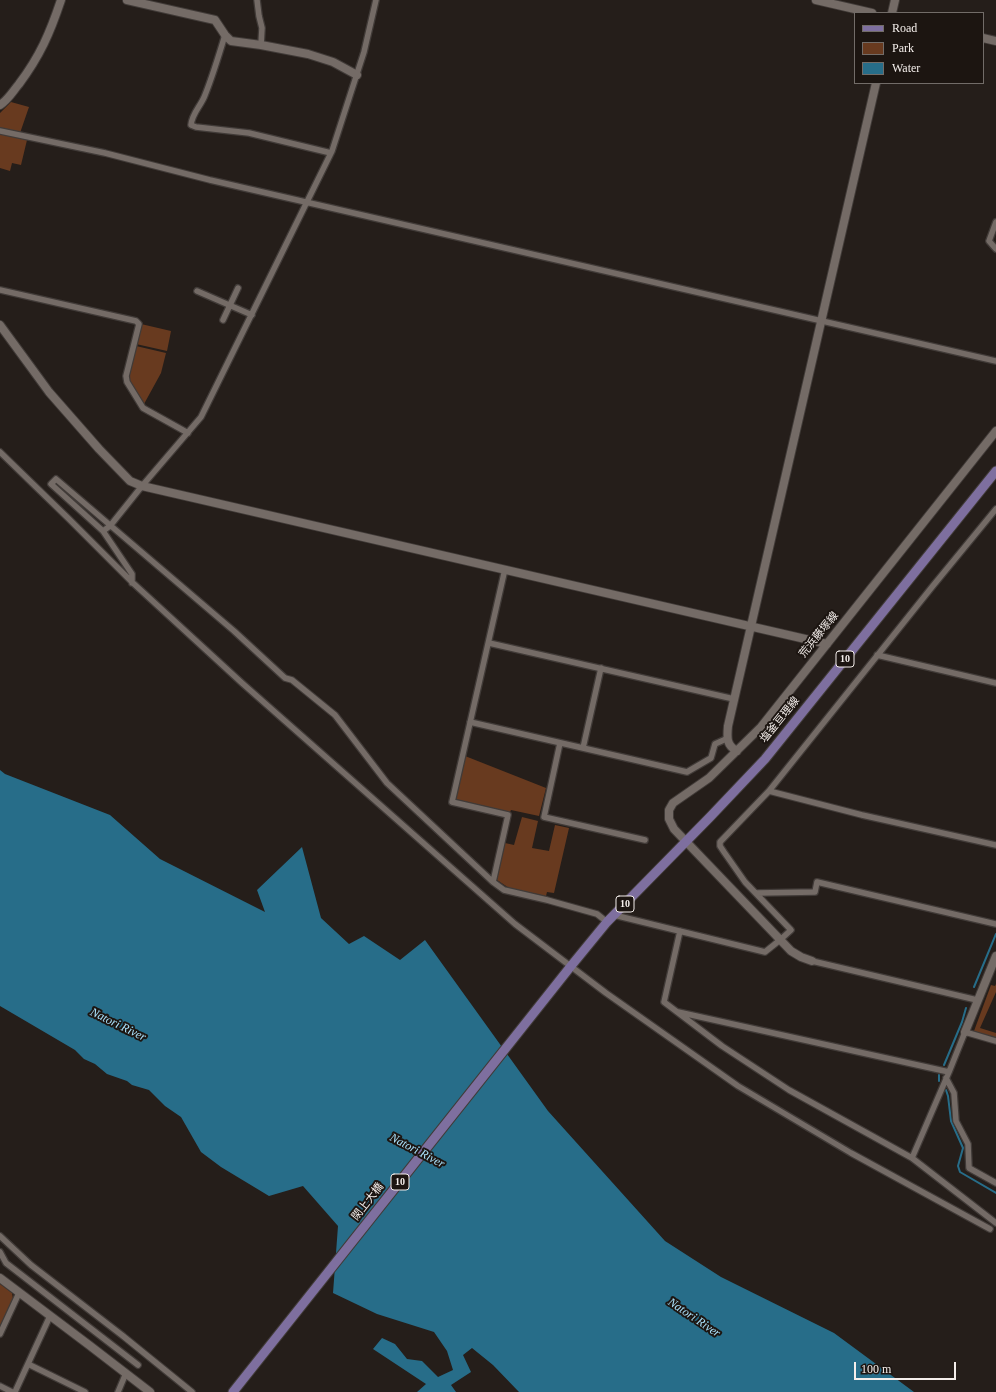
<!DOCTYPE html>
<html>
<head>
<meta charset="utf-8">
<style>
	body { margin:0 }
	#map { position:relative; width:996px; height:1392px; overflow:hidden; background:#251e1a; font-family:"Times New Roman",serif }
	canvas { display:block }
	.legend { position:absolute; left:854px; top:12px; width:130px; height:72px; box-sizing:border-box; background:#1c1511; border:1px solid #726c68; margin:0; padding:5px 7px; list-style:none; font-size:12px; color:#f4eeeb }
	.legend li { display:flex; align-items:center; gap:8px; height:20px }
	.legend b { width:20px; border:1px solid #726c68 }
	.scale { position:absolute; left:854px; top:1362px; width:102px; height:18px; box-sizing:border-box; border:2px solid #f4eeeb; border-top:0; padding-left:5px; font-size:12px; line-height:14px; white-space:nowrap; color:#f4eeeb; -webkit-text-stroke:3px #1c1511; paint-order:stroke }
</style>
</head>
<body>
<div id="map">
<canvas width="996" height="1392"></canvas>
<ul class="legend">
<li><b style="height:5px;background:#7e6f9f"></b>Road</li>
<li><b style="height:11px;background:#683a1f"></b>Park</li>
<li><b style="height:11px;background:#276d89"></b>Water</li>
</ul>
<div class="scale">100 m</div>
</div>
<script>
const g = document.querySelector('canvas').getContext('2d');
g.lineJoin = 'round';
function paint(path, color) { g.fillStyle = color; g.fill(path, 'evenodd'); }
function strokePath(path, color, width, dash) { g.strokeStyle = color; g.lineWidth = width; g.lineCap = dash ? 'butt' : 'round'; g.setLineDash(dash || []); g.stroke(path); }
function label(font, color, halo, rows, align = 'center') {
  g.font = font + ' "Times New Roman","Noto Sans JP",serif'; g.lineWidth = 4; g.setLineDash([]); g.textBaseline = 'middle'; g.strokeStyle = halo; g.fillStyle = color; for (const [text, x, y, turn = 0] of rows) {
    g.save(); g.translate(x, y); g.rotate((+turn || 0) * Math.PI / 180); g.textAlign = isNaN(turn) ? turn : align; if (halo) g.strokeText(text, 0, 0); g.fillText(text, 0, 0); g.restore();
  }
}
const green = new Path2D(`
	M11,102L29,107L20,133L0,128V113Z
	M0,134L27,140L21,165L12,163L10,171L0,168Z
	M141,324L171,331L167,351L136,344Z
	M136,346L166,353L161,373L144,404L132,387L129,378Z
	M465,756L546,788L539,816L511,810L510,812L455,799Z
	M522,817L538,821L532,848L549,851L555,825L569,828L554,893L547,892L546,896L509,888L497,880L505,843L514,845Z
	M996,984V992L980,1028L996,1033V1038L974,1031L991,985L995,986Z
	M0,1284L12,1293L13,1299L0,1328Z`);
const water = new Path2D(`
	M0,770L5,774L110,815L160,859L265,912L257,890L302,847L321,918L349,944L364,936L400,960L425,940L548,1111L665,1241L721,1277L834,1333L914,1392H519L493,1365L472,1348L463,1355L471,1372L451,1385L456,1392H417L426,1384L373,1349L382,1338L395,1344L407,1359L422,1361L438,1377L453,1370L447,1351L434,1332L377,1314L333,1293L338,1226L303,1186L269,1196L221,1167L201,1152L181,1117L165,1106L149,1090L132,1085L127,1081L107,1074L95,1064L84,1059L75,1050L0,1006Z`);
const stream = new Path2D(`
	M974,987L996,934
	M944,1065L962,1022L966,1008
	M939,1081V1075
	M946,1090L948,1096L951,1121L963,1148L958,1166L960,1172L996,1193`);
const street = new Path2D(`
	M257,0L259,16L262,28L261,45
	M225,35C219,55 213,75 205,95C201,106 192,113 191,125L196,127L249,133L331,153
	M0,131L105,153L210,180L996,361
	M996,222L989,241L996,249
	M0,290L136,321L139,324L126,376L127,382L143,408L188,433
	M197,291L252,315
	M223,320L238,288
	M0,452L69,519L133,583L242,683L515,924L606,993L738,1086L851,1153L990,1229
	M103,531L51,484L56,479L234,631L285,678L292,680L335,715L387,783L493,882
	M505,569L452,802L508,815L493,882L504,890L547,900L597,914L607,922
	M132,583V574L103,531L110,526L142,486L201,417L332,151L364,52L376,0
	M489,643L734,699
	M877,655L996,683
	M470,722L687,772L711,758L715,744L726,739
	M560,743L544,817L645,840
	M583,748L601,668
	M769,791L932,587L996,509
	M757,893L815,892L817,882L996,924
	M614,915L765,952L780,940L791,930L745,882L724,852L720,846V842L769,791L862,815L996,845
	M680,931L664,1002L722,1046L789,1090L912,1158L949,1072L965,1032L996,1041
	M812,961L977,1000
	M678,1012L949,1072
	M946,1078L954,1093L956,1121L968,1144L969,1168L996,1183
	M912,1158L996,1223
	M0,1236L31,1265L123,1336L192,1392
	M0,1252L6,1263L138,1365
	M0,1334L19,1293
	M28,1364L85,1392
	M0,1386L12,1392
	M15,1392L50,1316
	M118,1392L126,1373`);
const secondary = new Path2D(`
	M127,0L215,20L225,35L231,41L261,45L308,54L333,62L357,75
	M816,0L872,13
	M892,13L895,0
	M983,38L996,41
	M0,105C8,100 13,91 19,84C40,56 50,33 61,0
	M0,325L49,392L99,449L130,481L142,486L827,644
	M737,751C726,745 727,737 728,726L876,83
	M812,961L801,957L791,951L674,829L669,819V810L673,803L709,778L761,727L996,431
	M965,1032L996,956
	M0,1278L89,1345L150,1392`);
const primary = new Path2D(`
	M233,1392L571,966L607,922L710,817L765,759L996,471`);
const shields = [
	[845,659,18],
	[625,904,18],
	[400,1182,18]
];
const shieldNames = [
	["10",845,659],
	["10",625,904],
	["10",400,1182]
];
const streetNames = [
	["荒浜藤塚線",819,635,-51],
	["塩釜亘理線",780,720,-51],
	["閖上大橋",368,1202,-52]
];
const waterNames = [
	["Natori River",118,1025,26],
	["Natori River",417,1151,28],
	["Natori River",694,1318,34]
];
paint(green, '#683a1f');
paint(water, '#276d89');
strokePath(stream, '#276d89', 2);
strokePath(street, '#413b38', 8);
strokePath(secondary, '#413b38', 10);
strokePath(primary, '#413b38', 11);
strokePath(street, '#746b66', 5.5);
strokePath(secondary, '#746b66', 8);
strokePath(primary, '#7e6f9f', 9);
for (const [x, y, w] of shields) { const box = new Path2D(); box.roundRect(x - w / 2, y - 8, w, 16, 3); g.fillStyle = '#1c1511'; g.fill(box); strokePath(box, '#f4eeeb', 1); }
label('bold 10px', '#f4eeeb', null, shieldNames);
label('11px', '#f4eeeb', '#1c1511', streetNames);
label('italic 12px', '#aae1fb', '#1c1511', waterNames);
</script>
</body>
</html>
